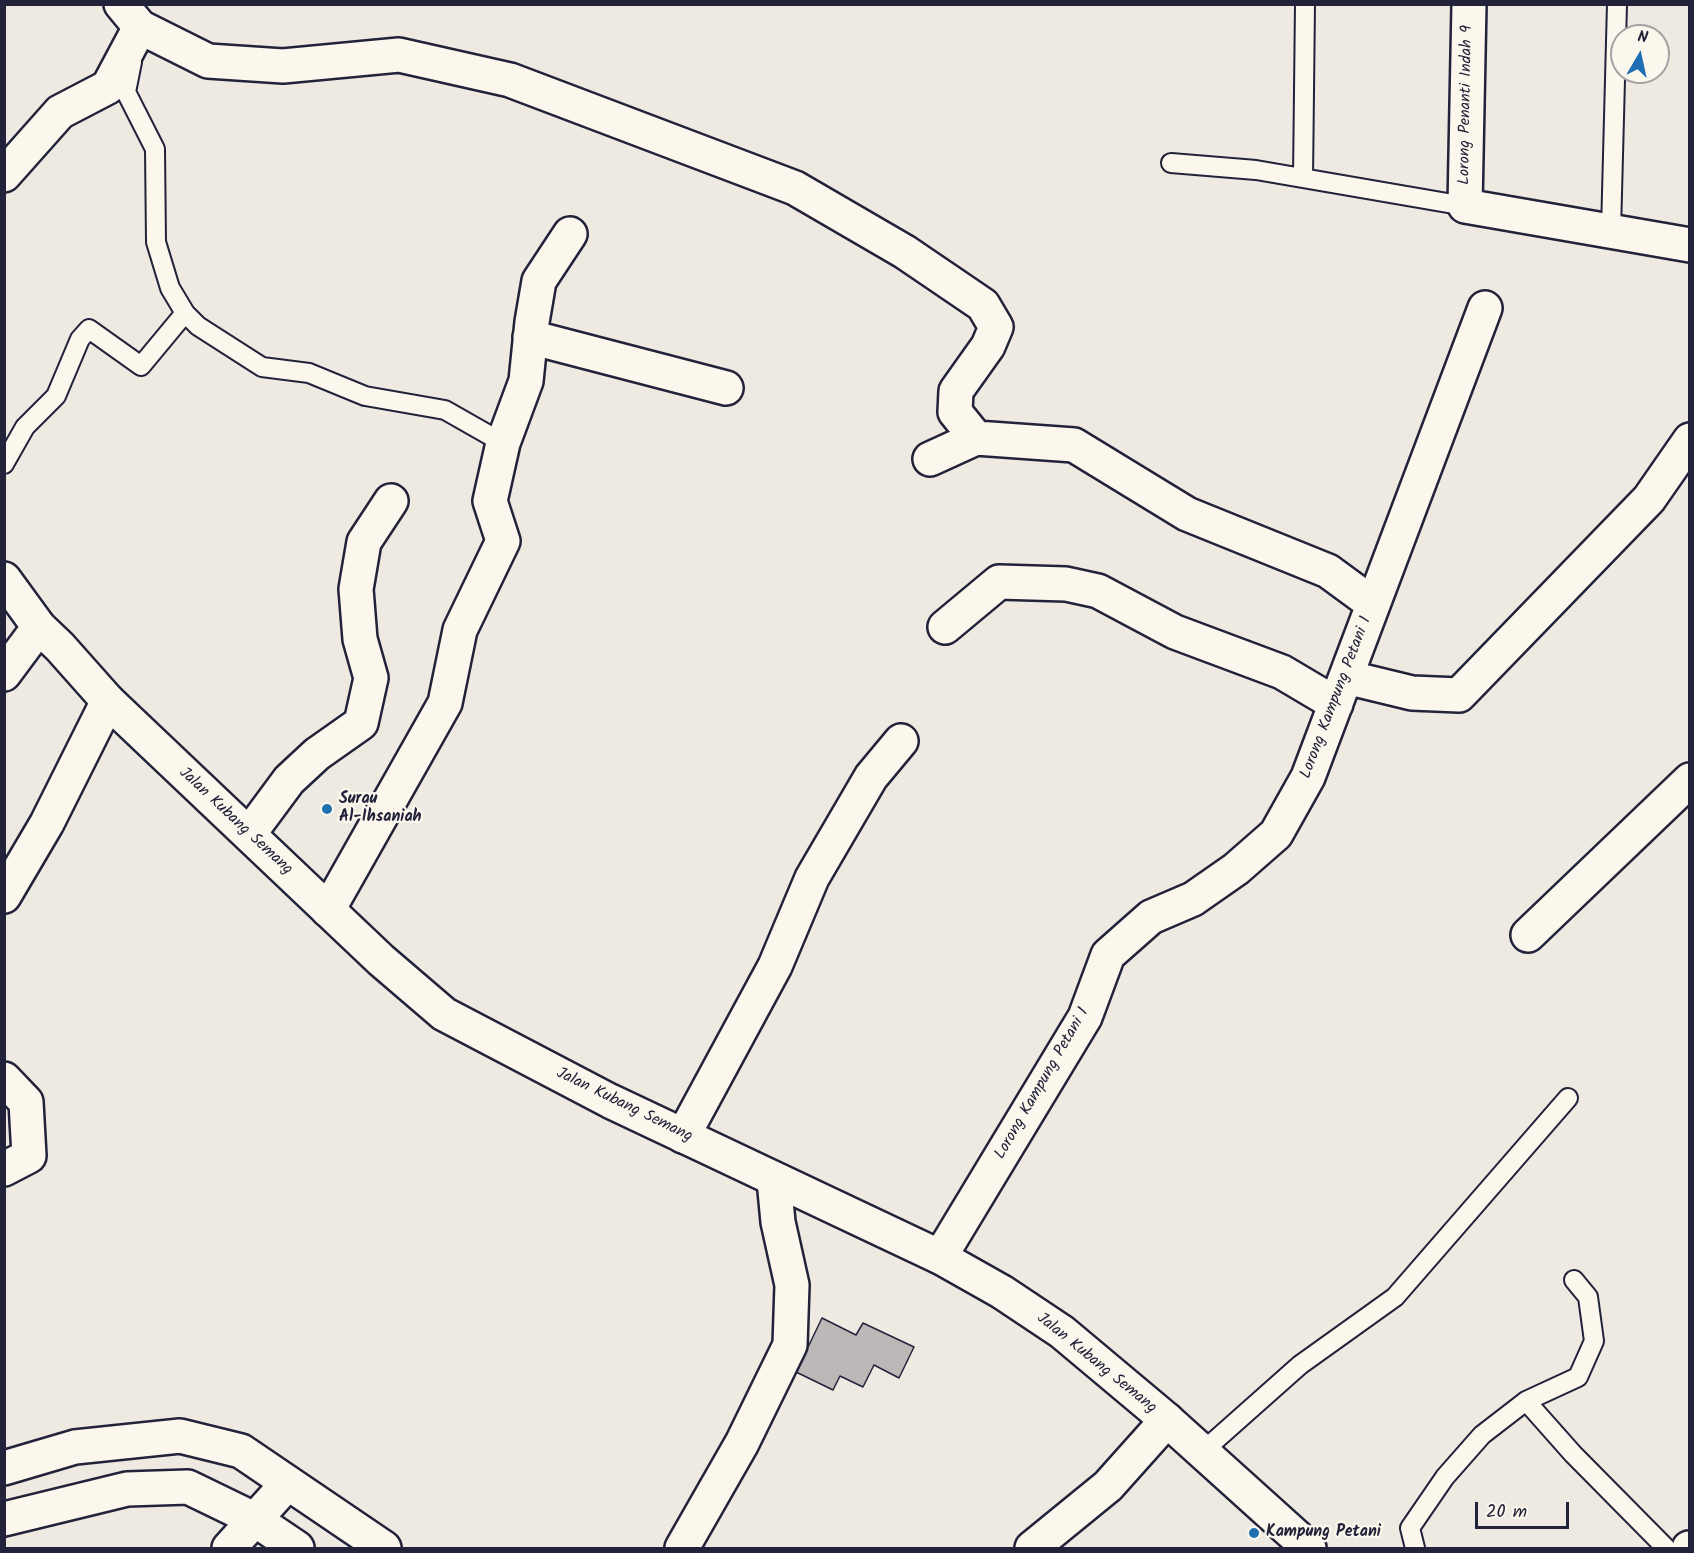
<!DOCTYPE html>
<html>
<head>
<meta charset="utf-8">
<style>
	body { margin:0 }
	#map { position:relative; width:1694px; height:1553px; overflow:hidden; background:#eeeae2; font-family:Kalam,sans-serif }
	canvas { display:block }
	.frame { position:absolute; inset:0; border:6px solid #22223b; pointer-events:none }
	.north { position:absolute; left:1610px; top:24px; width:60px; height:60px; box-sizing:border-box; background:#fbf7ec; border:2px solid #a4a2a5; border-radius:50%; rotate:9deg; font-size:16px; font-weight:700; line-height:24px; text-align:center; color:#22223b }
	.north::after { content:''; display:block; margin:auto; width:21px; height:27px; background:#1f6fb2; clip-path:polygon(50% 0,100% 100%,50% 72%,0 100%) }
	.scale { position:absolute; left:1475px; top:1502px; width:94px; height:27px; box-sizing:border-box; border:3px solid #22223b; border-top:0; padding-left:8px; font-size:18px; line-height:21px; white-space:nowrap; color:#22223b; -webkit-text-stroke:4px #fbf7ec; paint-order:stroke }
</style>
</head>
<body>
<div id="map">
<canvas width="1694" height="1553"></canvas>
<div class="frame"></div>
<div class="north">N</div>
<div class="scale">20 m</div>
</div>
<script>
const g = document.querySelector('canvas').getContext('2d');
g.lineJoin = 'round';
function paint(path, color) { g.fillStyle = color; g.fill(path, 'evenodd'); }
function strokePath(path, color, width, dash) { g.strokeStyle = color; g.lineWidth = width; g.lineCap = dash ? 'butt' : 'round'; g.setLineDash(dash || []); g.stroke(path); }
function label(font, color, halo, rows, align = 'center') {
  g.font = font + ' Kalam,sans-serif'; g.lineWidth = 4.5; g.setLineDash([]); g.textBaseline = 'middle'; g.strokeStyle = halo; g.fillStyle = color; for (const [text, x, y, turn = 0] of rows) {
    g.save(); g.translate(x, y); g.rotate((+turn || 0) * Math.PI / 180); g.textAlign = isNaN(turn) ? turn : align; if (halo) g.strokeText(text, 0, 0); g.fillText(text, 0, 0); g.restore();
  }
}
const building = new Path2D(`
	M822,1318L856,1335L863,1323L914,1347L899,1378L874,1365L863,1387L840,1376L833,1390L796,1372Z`);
const lane = new Path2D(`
	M132,62L126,92L155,149L156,242L170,288L185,313L198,326L262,367L309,373L365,396L445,410L503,443
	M1171,163L1256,170L1465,206
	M1303,178L1305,4
	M1611,231L1617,4
	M4,464L25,427L56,396L80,339L89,329L141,366L185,313
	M1574,1280L1588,1297L1594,1341L1578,1377L1526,1401L1573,1454L1666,1548
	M1202,1452L1300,1365L1395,1297L1568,1098
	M1415,1548L1410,1528L1445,1477L1482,1435L1526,1401`);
const street = new Path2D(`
	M121,4L140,27L208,61L283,66L399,55L510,80L795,188L905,252L983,305L996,327L988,346L956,391L955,412L976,438
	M1469,4L1465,206L1690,245
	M4,175L60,112L108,87L140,27
	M530,337L726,388
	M930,459L976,438L1074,445L1187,514L1328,571L1373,604
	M945,627L999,582L1066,584L1098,591L1175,632L1282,672L1336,704
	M4,674L39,627
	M1346,677L1412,693L1459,695L1649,499L1690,440
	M249,834L289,780L317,754L361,723L371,678L360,639L356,589L364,542L391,501
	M4,896L47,823L108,701
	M328,910L445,703L460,630L503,541L490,501L503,443L526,381L532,322L539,281L570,234
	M1528,935L1690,780
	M4,1079L26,1102L29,1156L4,1169
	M683,1136L775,966L812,878L871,777L901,741
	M940,1257L1085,1017L1108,955L1151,917L1193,899L1236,869L1276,834L1308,777L1485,308
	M4,1468L75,1447L180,1436L241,1451L384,1548
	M4,1519L127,1489L188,1487L254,1519L297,1548
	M229,1548L287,1484
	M682,1548L742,1443L790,1345L792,1285L778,1222L774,1180
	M1032,1548L1108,1486L1167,1420`);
const secondary = new Path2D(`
	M4,579L39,627L60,647L108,701L381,960L444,1014L610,1101L940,1257L1002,1292L1062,1332L1167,1420L1309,1548
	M1689,1548H1690`);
const markers = [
	[327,809,6,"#1f6fb2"],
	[1254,1533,6,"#1f6fb2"]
];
const streetNames = [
	["Lorong Penanti Indah 9",1467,105,-89],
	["Lorong Kampung Petani 1",1337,698,-69],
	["Jalan Kubang Semang",235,822,43],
	["Lorong Kampung Petani 1",1043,1084,-60],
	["Jalan Kubang Semang",624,1106,26],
	["Jalan Kubang Semang",1096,1364,39]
];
const poiNames = [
	["Surau",339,800],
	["Al-Ihsaniah",339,818],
	["Kampung Petani",1266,1533]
];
paint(building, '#bcb8b8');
strokePath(building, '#22223b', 1.5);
strokePath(lane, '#22223b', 22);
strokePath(street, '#22223b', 38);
strokePath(secondary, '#22223b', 38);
strokePath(lane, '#fbf7ec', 18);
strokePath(street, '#fbf7ec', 33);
strokePath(secondary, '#fbf7ec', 33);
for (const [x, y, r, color] of markers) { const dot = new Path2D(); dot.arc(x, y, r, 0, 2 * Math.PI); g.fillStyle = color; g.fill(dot); strokePath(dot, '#fbf7ec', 2); }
label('16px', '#22223b', '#fbf7ec', streetNames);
label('bold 16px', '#22223b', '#fbf7ec', poiNames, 'left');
</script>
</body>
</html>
